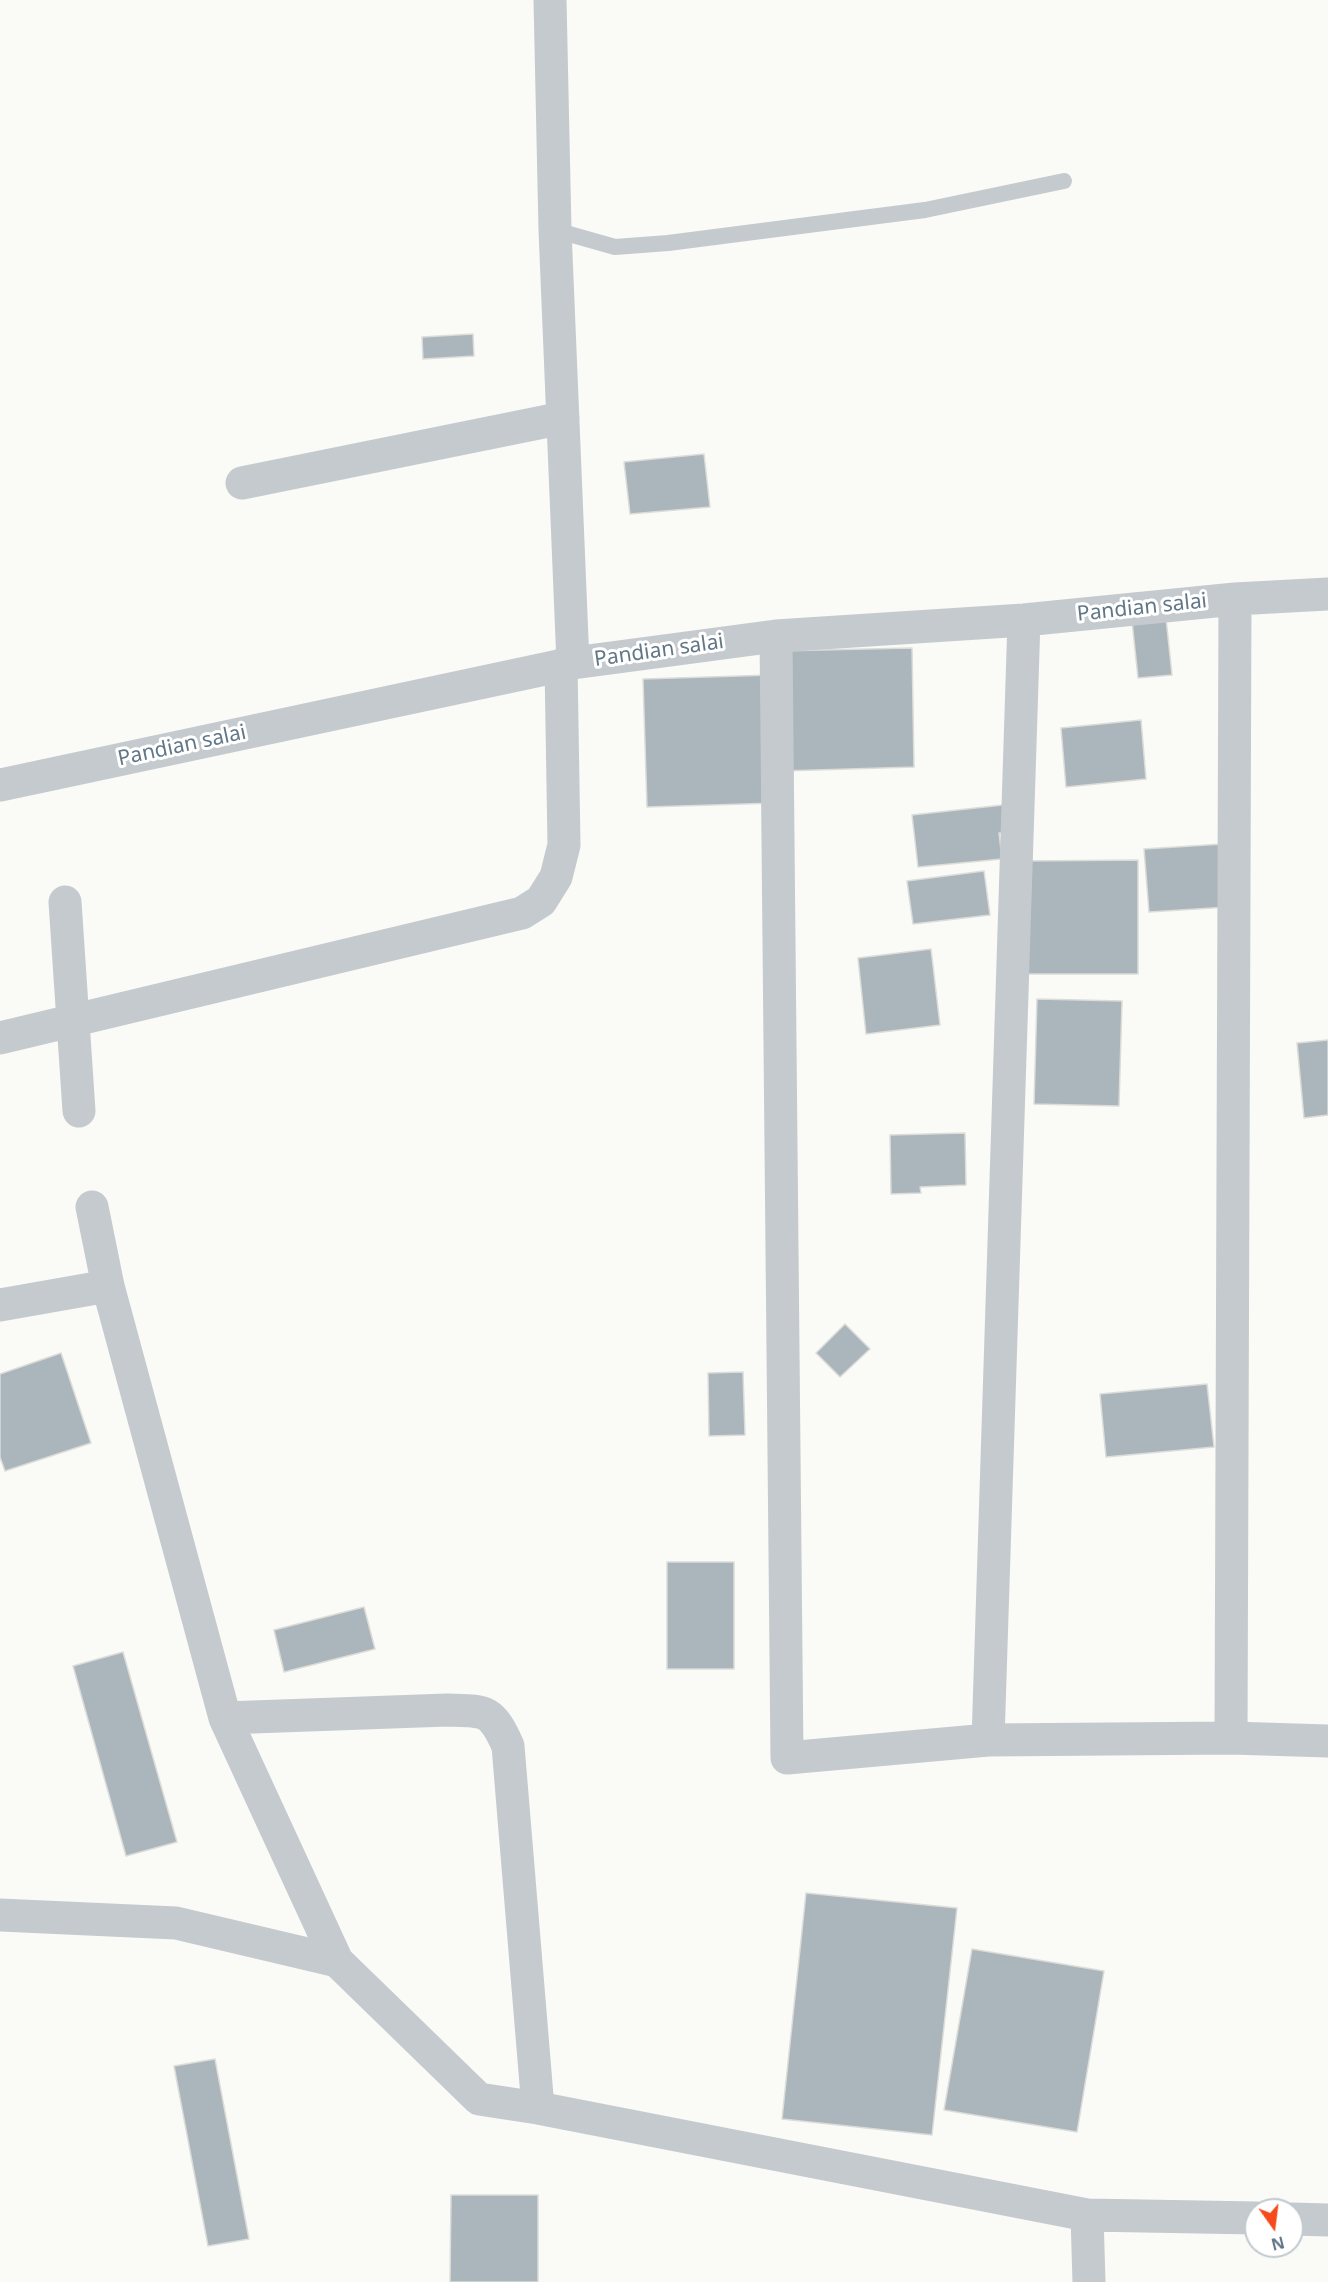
<!DOCTYPE html>
<html>
<head>
<meta charset="utf-8">
<style>
	body { margin:0 }
	#map { position:relative; width:1328px; height:2282px; overflow:hidden; background:#fafaf7; font-family:"Noto Sans",sans-serif }
	canvas { display:block }
	.north { position:absolute; left:1244px; top:2198px; width:60px; height:60px; box-sizing:border-box; background:#fff; border:2px solid #c0c9cf; border-radius:50%; rotate:166deg; font-size:16px; font-weight:700; line-height:24px; text-align:center; color:#627786 }
	.north::after { content:''; display:block; margin:auto; width:21px; height:27px; background:#f6491c; clip-path:polygon(50% 0,100% 100%,50% 72%,0 100%) }
</style>
</head>
<body>
<div id="map">
<canvas width="1328" height="2282"></canvas>
<div class="north">N</div>
</div>
<script>
const g = document.querySelector('canvas').getContext('2d');
g.lineJoin = 'round';
function paint(path, color) { g.fillStyle = color; g.fill(path, 'evenodd'); }
function strokePath(path, color, width, dash) { g.strokeStyle = color; g.lineWidth = width; g.lineCap = dash ? 'butt' : 'round'; g.setLineDash(dash || []); g.stroke(path); }
function label(font, color, halo, rows, align = 'center') {
  g.font = font + ' "Noto Sans",sans-serif'; g.lineWidth = 6; g.setLineDash([]); g.textBaseline = 'middle'; g.strokeStyle = halo; g.fillStyle = color; for (const [text, x, y, turn = 0] of rows) {
    g.save(); g.translate(x, y); g.rotate((+turn || 0) * Math.PI / 180); g.textAlign = isNaN(turn) ? turn : align; if (halo) g.strokeText(text, 0, 0); g.fillText(text, 0, 0); g.restore();
  }
}
const building = new Path2D(`
	M473,334L474,356L423,359L422,337Z
	M704,454L710,507L630,514L624,462Z
	M1166,618L1172,675L1138,678L1132,621Z
	M912,648L914,767L782,771L778,651Z
	M771,675L775,803L647,807L643,679Z
	M1141,720L1146,779L1066,787L1061,728Z
	M1003,805L1006,832L999,833L1002,859L918,867L912,815Z
	M1223,844L1228,907L1149,912L1144,849Z
	M1138,860V974H1024L1023,861Z
	M984,871L990,915L913,924L907,881Z
	M931,949L940,1025L866,1034L858,958Z
	M1037,999L1122,1001L1119,1106L1034,1104Z
	M1328,1040V1115L1304,1118L1297,1043Z
	M965,1133L966,1185L920,1187L921,1193L891,1194L890,1135Z
	M845,1324L870,1349L840,1377L816,1353Z
	M61,1353L91,1443L5,1471L0,1457V1374Z
	M743,1372L745,1435L709,1436L708,1373Z
	M1207,1384L1214,1447L1106,1457L1100,1394Z
	M667,1562H734V1669H667Z
	M364,1607L375,1649L284,1672L274,1630Z
	M123,1652L177,1842L126,1856L73,1666Z
	M806,1893L957,1908L932,2135L782,2119Z
	M972,1949L1104,1971L1077,2132L944,2110Z
	M215,2059L249,2239L208,2246L174,2066Z
	M451,2195H538V2282H450Z`);
const service = new Path2D(`
	M555,230L615,247L668,243L925,210L1064,181`);
const minor = new Path2D(`
	M550,0L555,230L573,663
	M242,483L563,418
	M776,636L787,1758L988,1740L1231,1738L1328,1741
	M0,785L573,663L776,636L1024,620L1235,599L1328,594
	M65,902L79,1111
	M0,1038L522,913L541,901L556,877L564,845L561,665
	M92,1207L108,1286L225,1718L337,1961L479,2099L538,2108L1087,2215L1256,2218
	M0,1305L108,1286
	M225,1718L447,1710C485,1711 491,1708 508,1746L538,2108
	M1231,1738L1235,599
	M988,1740L1024,620
	M0,1915L176,1923L337,1961
	M1087,2215L1089,2282
	M1292,2219L1328,2220`);
const streetNames = [
	["Pandian salai",1142,608,-6],
	["Pandian salai",659,651,-8],
	["Pandian salai",182,746,-12]
];
paint(building, '#abb5bc');
strokePath(building, '#dcdcd9', 1.5);
strokePath(service, '#c5cace', 16);
strokePath(minor, '#c5cace', 33);
label('21px', '#627786', '#fff', streetNames);
</script>
</body>
</html>
